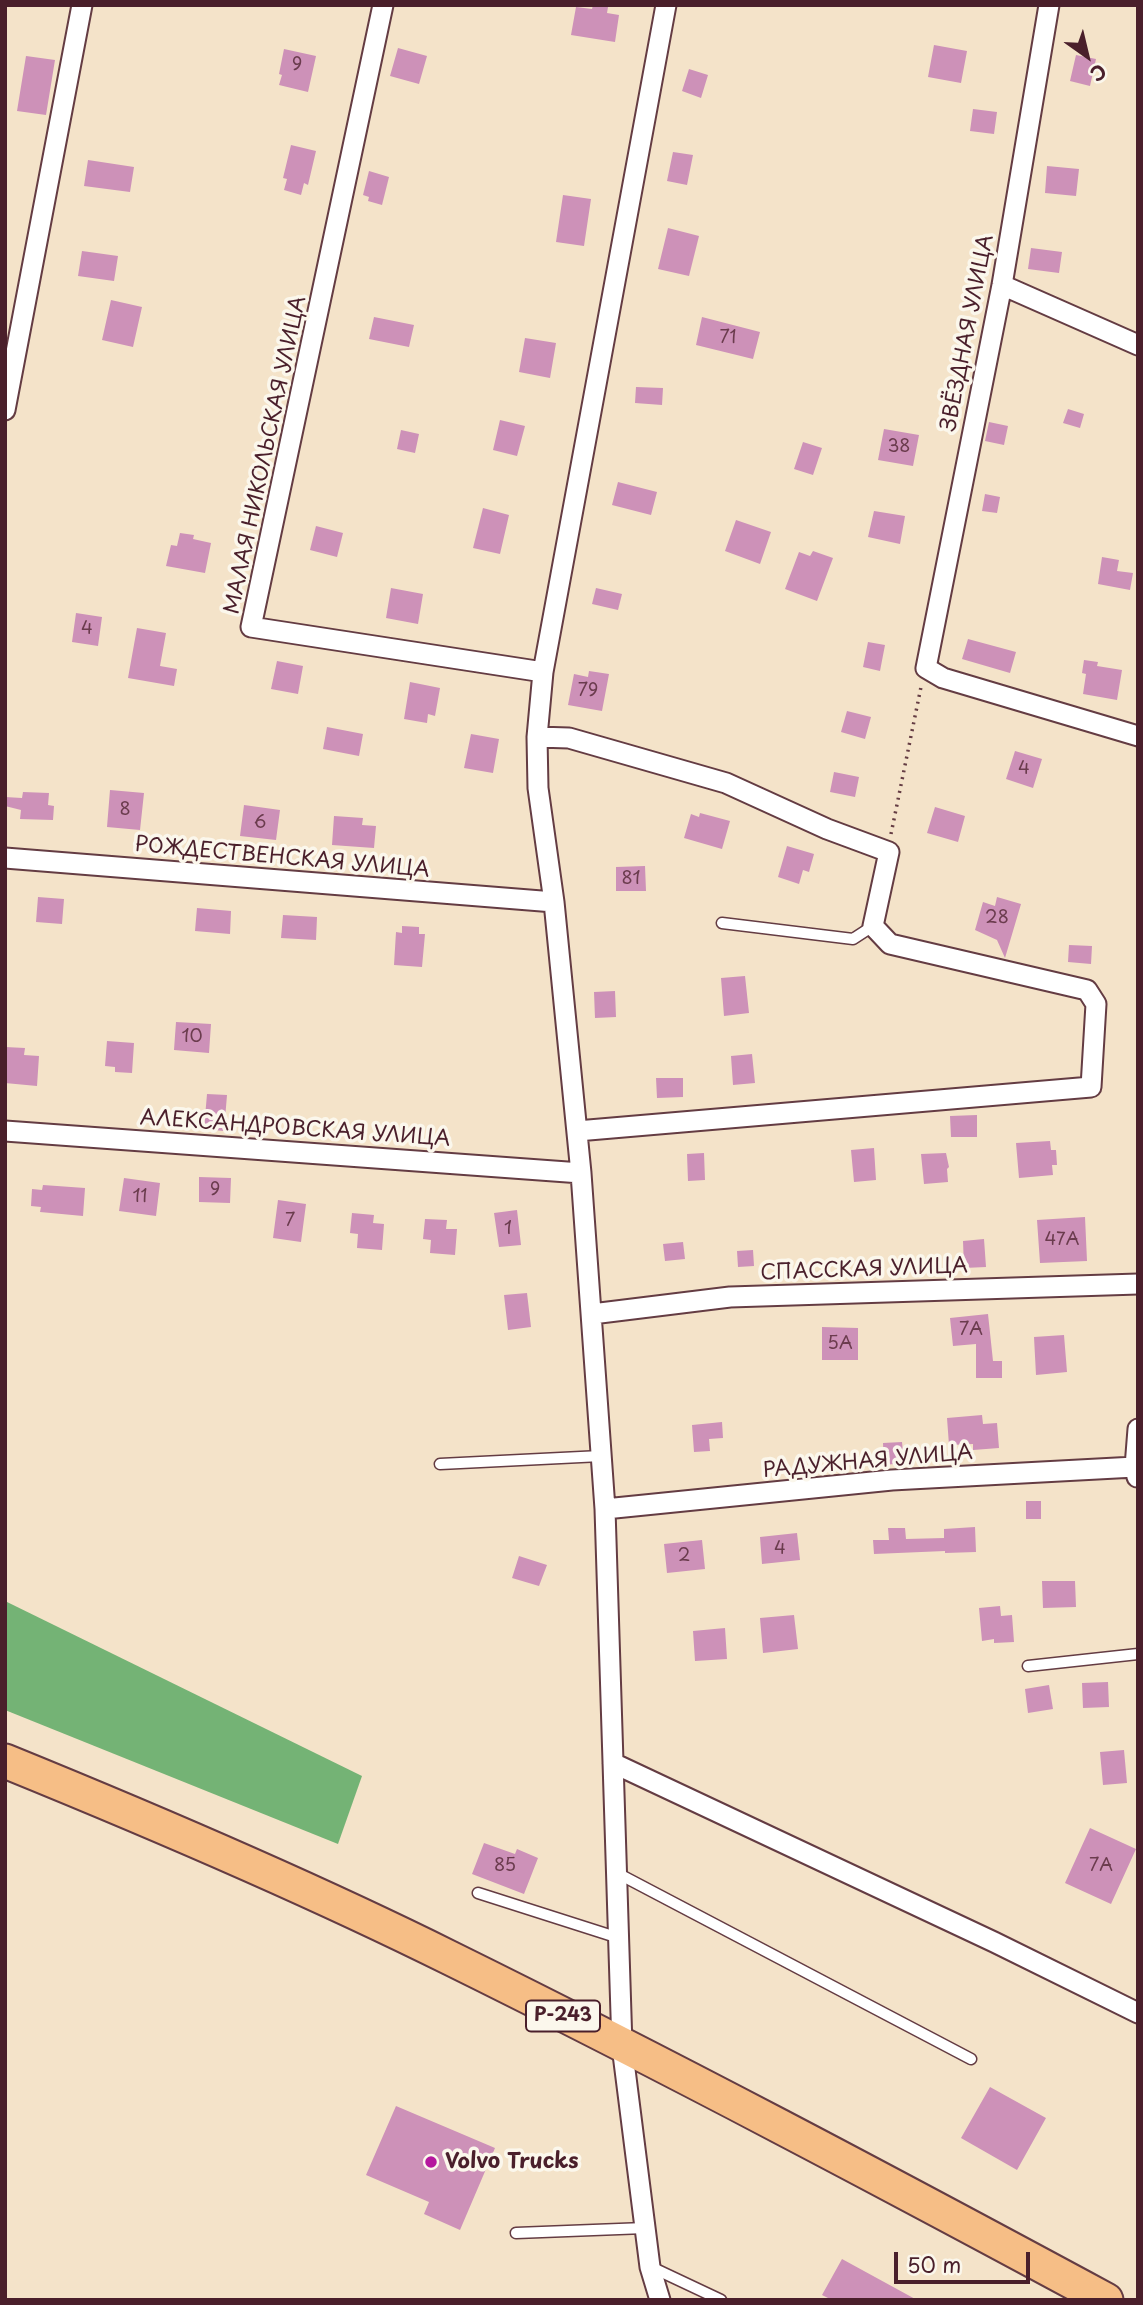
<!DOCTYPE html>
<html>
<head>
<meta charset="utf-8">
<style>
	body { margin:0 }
	#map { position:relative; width:1143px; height:2305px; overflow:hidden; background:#f4e3c9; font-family:"Playpen Sans",sans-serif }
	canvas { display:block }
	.frame { position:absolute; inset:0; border:7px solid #4a1f2b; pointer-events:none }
	.north { position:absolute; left:1052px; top:21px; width:70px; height:70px; -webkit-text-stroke:5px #fbf7ec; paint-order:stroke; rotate:146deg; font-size:19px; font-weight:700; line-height:28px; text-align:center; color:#4a1f2b }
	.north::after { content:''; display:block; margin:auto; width:24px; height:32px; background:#4a1f2b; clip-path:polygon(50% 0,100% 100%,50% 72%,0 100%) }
	.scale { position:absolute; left:894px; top:2252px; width:136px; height:32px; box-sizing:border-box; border:4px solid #4a1f2b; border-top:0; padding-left:9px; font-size:21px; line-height:24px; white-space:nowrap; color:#4a1f2b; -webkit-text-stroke:5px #fbf7ec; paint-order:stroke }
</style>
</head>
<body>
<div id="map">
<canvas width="1143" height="2305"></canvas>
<div class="frame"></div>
<div class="north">С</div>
<div class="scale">50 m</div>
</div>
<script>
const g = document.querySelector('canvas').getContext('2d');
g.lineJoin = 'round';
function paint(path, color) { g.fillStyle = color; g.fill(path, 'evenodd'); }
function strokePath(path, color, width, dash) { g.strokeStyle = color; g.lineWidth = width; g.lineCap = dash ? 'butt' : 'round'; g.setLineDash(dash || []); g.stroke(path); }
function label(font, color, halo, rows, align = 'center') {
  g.font = font + ' "Playpen Sans",sans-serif'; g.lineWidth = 7; g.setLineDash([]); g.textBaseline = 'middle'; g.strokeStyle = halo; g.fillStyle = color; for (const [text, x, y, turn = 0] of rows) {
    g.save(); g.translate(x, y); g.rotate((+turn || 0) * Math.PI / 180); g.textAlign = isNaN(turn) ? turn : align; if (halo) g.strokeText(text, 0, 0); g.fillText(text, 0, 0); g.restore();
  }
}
const forest = new Path2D(`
	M5,1601L362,1776L338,1844L5,1710Z`);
const building = new Path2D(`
	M593,5L608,7L607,13L619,15L615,42L571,35L576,7L592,9Z
	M934,45L967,51L961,83L928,77Z
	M398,48L427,56L419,84L390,76Z
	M284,49L316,56L308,92L279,85L282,75L279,74Z
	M1076,55L1096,59L1090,86L1070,81Z
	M26,56L55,60L46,115L17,111Z
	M689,69L708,75L701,98L682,91Z
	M973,109L997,112L994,134L970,131Z
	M291,145L316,151L308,185L304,183L301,195L284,190L287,179L283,178Z
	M673,152L693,155L687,185L667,181Z
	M88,160L134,167L130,192L84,186Z
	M1047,166L1079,169L1076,196L1045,193Z
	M369,171L389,177L382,205L368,201L369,197L363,195Z
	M563,195L591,199L584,246L556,242Z
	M668,228L699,236L689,276L658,269Z
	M1031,248L1062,252L1059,273L1028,269Z
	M82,251L118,256L114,281L78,276Z
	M111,300L142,307L133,347L102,340Z
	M374,317L414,325L409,347L369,339Z
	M702,317L760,332L753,359L696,345Z
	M525,338L556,343L550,378L519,372Z
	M636,387L663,388L662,405L635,403Z
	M1068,409L1084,414L1080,428L1063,423Z
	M500,420L525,426L517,456L493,450Z
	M989,422L1008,426L1004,445L985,441Z
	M884,429L919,435L913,466L878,460Z
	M401,430L419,434L415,453L397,449Z
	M803,442L822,448L813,475L794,469Z
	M618,482L657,492L651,515L612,505Z
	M985,494L1000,497L997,513L982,511Z
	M483,508L509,515L500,554L473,548Z
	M874,511L905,516L900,544L868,537Z
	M736,520L771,532L760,564L725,551Z
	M316,526L343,533L337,557L310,550Z
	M180,533L194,535L193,539L211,543L205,573L166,566L171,545L177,546Z
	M813,551L833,558L817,601L785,589L799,552L810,556Z
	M1102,557L1119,560L1117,571L1133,573L1130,590L1098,584Z
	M391,588L423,594L418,624L386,618Z
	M596,588L622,594L618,610L592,604Z
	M76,613L102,617L98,646L72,642Z
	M137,628L166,633L160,666L177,669L174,686L128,678Z
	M968,639L1016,652L1010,673L962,659Z
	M868,642L885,645L880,671L863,667Z
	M1084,660L1098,662L1097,666L1122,670L1117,700L1083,694L1086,674L1082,673Z
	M277,661L303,666L298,694L271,689Z
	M589,671L609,674L602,711L568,705L574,674L588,677Z
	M410,682L440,688L435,716L428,714L427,723L404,719Z
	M847,711L871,717L865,739L841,732Z
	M327,727L363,734L359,756L323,749Z
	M471,734L499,739L493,773L464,768Z
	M1015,751L1042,759L1033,788L1006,779Z
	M834,772L859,777L855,797L830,792Z
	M110,790L144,793L140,830L107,827Z
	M23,792L49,793L48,805L54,806L53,820L20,819L21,810L5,806V797L22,798Z
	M244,805L280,810L276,840L240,836Z
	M935,807L965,816L958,842L927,833Z
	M700,813L730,821L722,849L684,838L691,814L699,817Z
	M334,816L363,818L362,825L376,826L374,848L332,845Z
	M787,846L814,854L809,872L803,870L799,884L778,877Z
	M645,866L646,891H616V867Z
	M38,897L64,899L62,924L36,922Z
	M997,897L1021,904L1005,958L997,940L975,930L983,902L995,906Z
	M197,908L231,911L230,934L195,931Z
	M283,915L317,917L316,940L281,938Z
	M402,926L419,927V934H425L422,967L394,965L396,932L402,933Z
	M1069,945L1092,946L1091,964L1068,962Z
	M745,976L749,1013L724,1016L721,978Z
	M615,991L616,1017L595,1018L594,992Z
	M176,1022L211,1024L209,1053L174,1050Z
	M107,1041L134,1043L132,1073L115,1072V1067L105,1066Z
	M5,1047L25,1048L24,1055L39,1056L37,1086L5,1083Z
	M752,1054L755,1083L733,1085L731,1056Z
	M656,1078H683V1097L657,1098Z
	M207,1094L227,1095L224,1131L204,1129Z
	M977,1115V1137H951L950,1116Z
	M1050,1141L1051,1150H1056L1057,1165H1052L1053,1175L1019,1178L1016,1143Z
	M874,1148L876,1180L854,1182L851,1150Z
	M704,1153L705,1180L688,1181L687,1154Z
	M946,1153L949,1167L947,1169L948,1182L924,1184L921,1154Z
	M199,1177L231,1178L230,1203L199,1202Z
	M124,1178L160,1183L156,1216L119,1211Z
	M43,1185L85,1188L83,1216L40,1212L41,1207L31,1206L32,1189L42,1190Z
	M278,1200L306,1204L301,1242L273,1238Z
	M517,1210L521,1245L499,1247L494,1213Z
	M352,1213L374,1215L373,1223L384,1224L382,1250L357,1248L358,1234L350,1233Z
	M1085,1217L1087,1261L1040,1263L1037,1220Z
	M425,1219L447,1220L446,1229H457L455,1255L430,1253L431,1240L423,1239Z
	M984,1239L986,1267L964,1268L963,1241Z
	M683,1242L685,1259L665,1261L663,1244Z
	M753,1250L754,1266L738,1267L737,1251Z
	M527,1293L531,1327L508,1330L504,1295Z
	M988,1314L993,1361H1002V1378H976V1344L953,1346L950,1318Z
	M822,1327L858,1328V1360H822Z
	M1064,1335L1067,1372L1036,1375L1034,1337Z
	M982,1415L983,1424L997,1423L999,1448L973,1450V1444L949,1445L947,1418Z
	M722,1422L723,1438L709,1439L710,1451L694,1452L692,1425Z
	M902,1442L904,1463L884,1465L883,1443Z
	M1026,1501H1041V1519H1026Z
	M975,1527L976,1552L945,1553V1551L874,1554L873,1540H889L888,1528H905L906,1539L944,1538V1529Z
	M797,1533L800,1560L762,1564L760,1537Z
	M702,1540L705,1569L667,1573L664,1544Z
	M519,1556L547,1565L539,1586L512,1578Z
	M1042,1581H1075L1076,1607L1043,1608Z
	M1000,1606L1001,1616L1012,1615L1014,1642L994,1643V1639L982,1641L979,1608Z
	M794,1615L798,1649L763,1653L760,1618Z
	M725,1628L727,1659L695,1661L693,1631Z
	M1108,1682L1109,1707L1083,1708L1082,1683Z
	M1049,1685L1053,1709L1028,1713L1025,1689Z
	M1124,1750L1127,1783L1103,1785L1100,1752Z
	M1090,1828L1136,1849L1111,1904L1065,1883Z
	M484,1843L515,1854L517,1849L538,1858L524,1894L472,1874Z
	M990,2087L1046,2118L1017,2170L961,2138Z
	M396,2106L495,2148L460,2230L424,2214L429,2202L366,2175Z
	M842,2259L917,2300H832L822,2295Z`);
const path = new Path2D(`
	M891,834L921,687`);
const service = new Path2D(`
	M722,923L853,939L873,926
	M440,1464L601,1456
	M1028,1666L1138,1654
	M617,1873L971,2059
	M478,1893L619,1938
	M516,2233L645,2228
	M651,2267L721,2300`);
const minor = new Path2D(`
	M383,5L251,627L543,672
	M1049,5L1002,285L926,668L943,678L1138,736
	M1002,285L1138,345
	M5,410L82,5
	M537,737L569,738L726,783L827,829L889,852L873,926L890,944L1087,990L1096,1004L1091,1087L577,1131
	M5,858L554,902
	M5,1131L581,1173
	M592,1314L730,1297L1138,1284
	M1137,1477L1135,1467L1138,1429
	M605,1509L892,1480L1135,1467
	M613,1763L994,1942L1138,2013
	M660,2300L650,2267L622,2046L605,1509L581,1173L554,902L538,788L537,737L543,672L666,5`);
const trunk = new Path2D(`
	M5,1761C155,1822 305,1886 450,1958C671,2067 889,2183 1106,2300`);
const markers = [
	[431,2162,7,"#b5179e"]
];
const numberNames = [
	["9",297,65],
	["71",728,338],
	["38",899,447],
	["4",87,629],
	["79",588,691],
	["4",1024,769],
	["8",125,810],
	["6",260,823],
	["81",631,879],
	["28",997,918],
	["10",192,1037],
	["9",215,1190],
	["11",140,1197],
	["7",290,1221],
	["1",508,1229],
	["47А",1062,1240],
	["7А",971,1330],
	["5А",840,1344],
	["4",780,1549],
	["2",684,1556],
	["85",505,1866],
	["7А",1101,1866]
];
const shields = [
	[563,2016,74]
];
const shieldNames = [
	["Р-243",563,2016]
];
const streetNames = [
	["ЗВЁЗДНАЯ УЛИЦА",968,333,-79],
	["МАЛАЯ НИКОЛЬСКАЯ УЛИЦА",266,455,-78],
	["РОЖДЕСТВЕНСКАЯ УЛИЦА",282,858,5],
	["АЛЕКСАНДРОВСКАЯ УЛИЦА",295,1129,4],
	["СПАССКАЯ УЛИЦА",864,1270,-2],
	["РАДУЖНАЯ УЛИЦА",868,1462,-5]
];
const poiNames = [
	["Volvo Trucks",445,2162]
];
paint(forest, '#74b375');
paint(building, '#cd91b8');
strokePath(service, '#643c43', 13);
strokePath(minor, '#643c43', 23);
strokePath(trunk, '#643c43', 37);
strokePath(path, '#643c43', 3.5, [2, 5]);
strokePath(service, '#fff', 10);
strokePath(minor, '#fff', 19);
strokePath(trunk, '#f6be86', 33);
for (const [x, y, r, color] of markers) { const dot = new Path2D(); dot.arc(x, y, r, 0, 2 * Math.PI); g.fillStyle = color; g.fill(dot); strokePath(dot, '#fbf7ec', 2.5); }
label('18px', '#6b3c4e', null, numberNames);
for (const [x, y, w] of shields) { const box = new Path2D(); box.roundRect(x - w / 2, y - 15.5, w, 31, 5); g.fillStyle = '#fbf7ec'; g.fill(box); strokePath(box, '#4a1f2b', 2); }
label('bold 19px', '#4a1f2b', null, shieldNames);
label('21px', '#4a1f2b', '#fbf7ec', streetNames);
label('bold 21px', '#4a1f2b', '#fbf7ec', poiNames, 'left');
</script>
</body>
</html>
